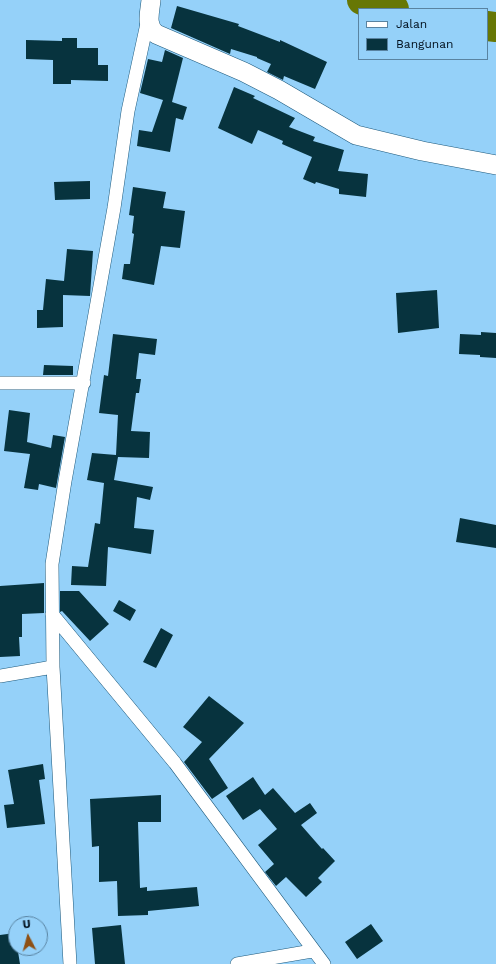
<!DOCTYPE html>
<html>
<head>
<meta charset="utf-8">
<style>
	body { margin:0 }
	#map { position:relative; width:496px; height:964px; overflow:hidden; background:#95d1f9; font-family:"Work Sans",sans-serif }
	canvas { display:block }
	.legend { position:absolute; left:358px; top:8px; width:130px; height:52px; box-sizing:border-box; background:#95d1f9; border:1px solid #5983a1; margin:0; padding:5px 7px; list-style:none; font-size:12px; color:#000f1c }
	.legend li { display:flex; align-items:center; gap:8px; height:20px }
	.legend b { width:20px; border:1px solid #5983a1 }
	.north { position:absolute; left:8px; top:916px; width:40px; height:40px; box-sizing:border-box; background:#95d1f9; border:1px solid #5983a1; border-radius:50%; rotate:354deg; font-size:11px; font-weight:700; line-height:16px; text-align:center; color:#000f1c }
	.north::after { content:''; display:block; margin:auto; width:14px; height:18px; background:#8e5014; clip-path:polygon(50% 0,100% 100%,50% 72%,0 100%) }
</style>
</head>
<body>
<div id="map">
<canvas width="496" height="964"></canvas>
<ul class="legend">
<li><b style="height:5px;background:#fff"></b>Jalan</li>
<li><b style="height:11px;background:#07333e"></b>Bangunan</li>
</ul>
<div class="north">U</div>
</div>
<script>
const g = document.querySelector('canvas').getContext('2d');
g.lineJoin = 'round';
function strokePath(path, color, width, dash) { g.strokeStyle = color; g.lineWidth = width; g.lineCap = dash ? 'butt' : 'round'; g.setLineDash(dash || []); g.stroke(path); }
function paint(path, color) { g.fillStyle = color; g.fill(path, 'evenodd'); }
const river = new Path2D(`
	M362,0L394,9
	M487,26L496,27`);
const building = new Path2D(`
	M177,6L239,24L238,26L280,42V40L327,62L315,89L284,76L283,80L267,72L271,64L257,58V57L231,49L230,54L171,28Z
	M62,38H77V48H98V65H108V81L71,80V84H53V60L26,59V40L62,41Z
	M165,50L183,58L172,102L187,107L183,120L176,118L170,152L137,146L139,130L152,132L163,100L140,93L148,59L162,62Z
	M234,87L255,96L253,98L295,118L289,127L315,137L313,141L344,150L338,171L368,174L366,197L339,194V189L316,182L315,184L303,179L312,157L282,144L283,141L258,130L252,144L218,128Z
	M90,181V199L55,200L54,182Z
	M133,187L166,192L163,208L185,211L180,248L161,246L154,285L122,279L124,264H130L134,234L132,233L134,216L129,215Z
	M67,249L93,251L90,296L63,295V327L37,328V310H43L46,279L64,281Z
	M437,290L439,328L398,333L396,293Z
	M481,332L496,333V358L480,357V355L459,354L460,334L481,335Z
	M113,334L157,339L155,355L139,353L136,379H141L139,393H136L131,431L150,432L149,458L118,457L114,480L153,487L150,500L137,497L134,528L154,530L151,554L108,547L106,586L71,585L72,566L88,567L95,523L100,524L104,483L87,480L92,453L116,455L118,415L99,413L104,375L108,376Z
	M44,365L73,366V375H43Z
	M9,410L30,413L27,442L51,448L53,435L65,437L56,488L39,484L38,490L24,488L30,454L4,451Z
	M460,518L496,525V548L456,542Z
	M44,583V613L22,614V637H19L20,656L0,657V586Z
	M60,591H79L109,624L90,641L62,611L60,612Z
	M119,600L136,610L130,621L113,611Z
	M161,628L173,635L156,668L143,662Z
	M209,696L244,723L209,759L228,788L212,799L184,762L202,742L183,727Z
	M43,764L45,779L39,780L45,824L7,828L4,805L14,804L8,770Z
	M253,777L265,795L273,788L295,813L310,803L317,813L301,825L322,849L323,848L335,861L318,878L322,882L306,897L286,877L276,886L265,872L274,864L258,845L277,829L260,809L243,820L226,796Z
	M161,795V822H138L140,888L147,887V891L197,887L199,906L148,911V915L118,916L117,881L99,882V846L92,847L90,799Z
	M371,924L383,941L357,959L345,942Z
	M121,925L125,964H95L92,928Z
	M15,933L20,964H0V935Z`);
const street = new Path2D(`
	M0,383H84
	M52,614L175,763L324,964
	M0,676L53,667
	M70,964L53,667L52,564L65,481L114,208L128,111L148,19
	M237,964L312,951`);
const secondary = new Path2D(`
	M151,0C150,12 145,25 156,34L244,72L279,90L356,135L422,151L496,165`);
strokePath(river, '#677705', 30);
paint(building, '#07333e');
strokePath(street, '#1d597c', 14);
strokePath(secondary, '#1d597c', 20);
strokePath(street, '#fff', 13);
strokePath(secondary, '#fff', 19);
</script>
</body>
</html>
